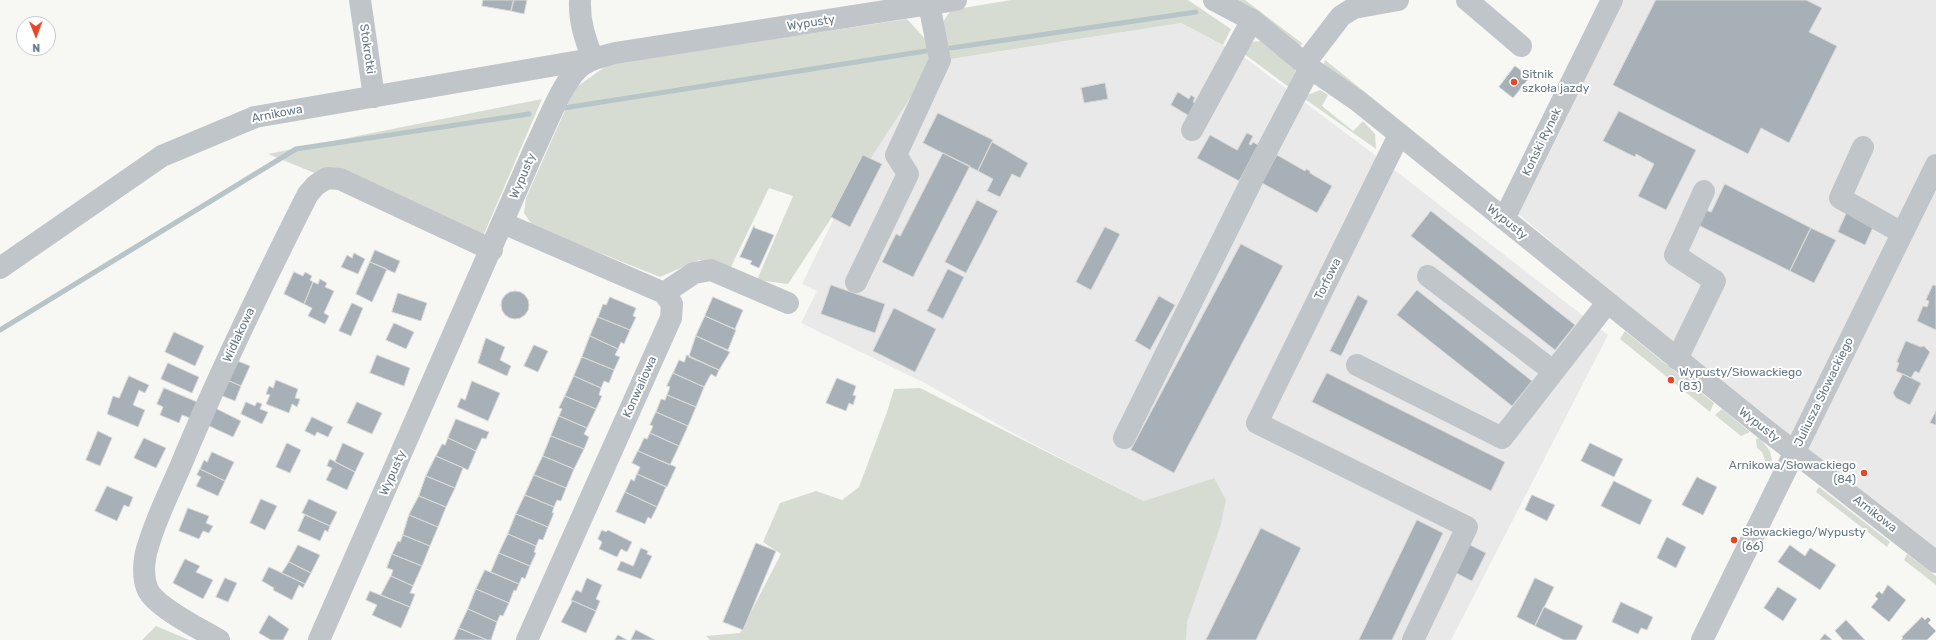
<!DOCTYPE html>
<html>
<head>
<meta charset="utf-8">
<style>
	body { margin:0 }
	#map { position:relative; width:1936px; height:640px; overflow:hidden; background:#f7f7f4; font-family:Rubik,sans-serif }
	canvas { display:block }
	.north { position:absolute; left:16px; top:16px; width:40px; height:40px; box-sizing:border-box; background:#fff; border:1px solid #c2c9cf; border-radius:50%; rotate:179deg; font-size:11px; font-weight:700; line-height:16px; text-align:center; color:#667986 }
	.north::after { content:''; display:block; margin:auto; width:14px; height:18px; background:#e44827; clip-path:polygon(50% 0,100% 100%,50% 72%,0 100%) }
</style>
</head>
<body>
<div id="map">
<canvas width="1936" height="640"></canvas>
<div class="north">N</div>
</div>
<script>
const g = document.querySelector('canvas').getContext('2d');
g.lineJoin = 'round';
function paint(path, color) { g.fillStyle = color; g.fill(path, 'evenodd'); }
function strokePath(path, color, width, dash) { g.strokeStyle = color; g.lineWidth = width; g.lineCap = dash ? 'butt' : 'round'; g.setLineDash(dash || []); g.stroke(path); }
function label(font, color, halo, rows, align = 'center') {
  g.font = font + ' Rubik,sans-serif'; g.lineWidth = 4; g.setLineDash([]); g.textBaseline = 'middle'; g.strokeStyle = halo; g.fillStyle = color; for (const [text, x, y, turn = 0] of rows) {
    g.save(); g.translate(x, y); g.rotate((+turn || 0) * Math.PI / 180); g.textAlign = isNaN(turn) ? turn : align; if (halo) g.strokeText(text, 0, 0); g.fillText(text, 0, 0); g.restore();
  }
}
const built = new Path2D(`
	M1613,0H1936V550L1629,308L1508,205Z
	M1181,23L1241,55L1371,152L1608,335L1451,640H1137L1214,478L1144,501L1024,439L925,383L801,323L817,291L802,284L908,66Z`);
const green = new Path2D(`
	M1011,0H1188L1231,29L1223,45L1181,23L951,59L940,26L951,10Z
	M1230,0H1245L1303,44L1298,46Z
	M907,19L928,42L929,69L788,284L757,280L793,196L769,188L730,269L699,260L660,277L533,226L524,213L526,198L575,88L609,64Z
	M1260,41L1295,68L1296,76L1290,88L1243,53L1251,42Z
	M1325,60L1437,150V158L1323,66Z
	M1320,90L1328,95L1322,106L1353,131L1363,121L1375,134L1376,149L1302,97Z
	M542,99L481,241L268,154Z
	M1625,331L1714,403L1710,412L1620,339Z
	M920,388L1144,501L1214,478L1226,500L1221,524L1187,622L1186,640H710L706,636L740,633L781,554L763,542L780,503L816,491L842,500L859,487L887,412L894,389Z
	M1722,409L1750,432L1741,436L1715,415Z
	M1760,438L1770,451L1772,461L1766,463L1762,452L1757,448L1756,439Z
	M1819,487L1890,542L1887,547L1816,492Z
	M1907,554L1936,576V585L1904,560Z
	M156,626L189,640H142Z`);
const stream = new Path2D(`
	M951,48L1196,12
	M564,108L926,51
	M0,330L296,149L529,114`);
const building = new Path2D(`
	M483,0H514L511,11L482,6Z
	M514,0H527L524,14L511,11Z
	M1656,0H1806L1822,8L1809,32L1837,46L1789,143L1761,128L1748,154L1613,85Z
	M1515,66L1530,77L1513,98L1499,87Z
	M1105,83L1108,99L1084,103L1081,88Z
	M1178,92L1189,99L1191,95L1195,98L1193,102L1198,104L1191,117L1171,105Z
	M1619,111L1696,150L1666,210L1638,196L1654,164L1636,154L1635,157L1603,141Z
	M938,113L993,140L978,171L923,143Z
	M1247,133L1253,136L1249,144L1251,145L1253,142L1258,145L1239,181L1197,158L1210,135L1237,150Z
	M992,142L1028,163L1020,178L1012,174L1000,197L987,191L993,179L978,171Z
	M943,153L970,166L913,277L882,262L896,234L900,236Z
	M863,155L882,164L850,227L831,217Z
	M1277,155L1305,171L1306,169L1310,171V173L1332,186L1317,213L1262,183Z
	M1725,184L1811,228L1790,271L1694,223L1701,208L1711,212Z
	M977,200L998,211L966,273L945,262Z
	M1848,210L1875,223L1865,245L1838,232Z
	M1431,211L1575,325L1555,350L1411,236Z
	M754,226L755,228L774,235L759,268L750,264L752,261L740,257Z
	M1105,227L1120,234L1091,290L1076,282Z
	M1811,228L1836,240L1814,283L1790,271Z
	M1241,244L1283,266L1174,473L1131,450Z
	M375,250L400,261L395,273L370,262Z
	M354,253L365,259L358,274L341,267L347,255L352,258Z
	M370,262L387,269L372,302L356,294Z
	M948,269L964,277L943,319L927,311Z
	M294,272L303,276L305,272L312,276L310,280L313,282L304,304L284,294Z
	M320,279L327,283L325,287L334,291L324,313L329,316L325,324L308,316L312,308L304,304L313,282L318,284Z
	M831,285L885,304L875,333L821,314Z
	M1933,285L1936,286V330L1917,321L1923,306L1927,307L1929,301L1926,300Z
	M1417,290L1532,381L1512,406L1397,315Z
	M501 305a14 14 0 1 1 28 0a14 14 0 1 1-28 0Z
	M398,293L427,303L421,321L392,312Z
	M1358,295L1368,301L1341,356L1330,351Z
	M1159,296L1175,305L1150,350L1135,341Z
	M610,297L636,308L633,316L636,317L630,330L598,317L603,304L606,305Z
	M713,297L743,310L735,329L705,316Z
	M352,303L363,308L351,336L339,331Z
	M894,308L936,329L915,372L873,351Z
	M705,316L736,330L728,350L696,336Z
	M598,317L630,330L624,344L621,342L618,349L590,336Z
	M394,323L414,332L406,349L386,340Z
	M174,332L204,346L195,366L165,352Z
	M590,336L618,349L615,355L620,357L614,370L582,357Z
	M696,336L730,352L719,370L689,357Z
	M486,338L505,347L500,360L511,366L507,376L478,363Z
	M1906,341L1921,347L1924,346L1930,352L1919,373L1915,371L1911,378L1896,371L1899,363L1897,362Z
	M534,345L548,351L538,372L524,366Z
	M377,355L410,368L404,386L370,373Z
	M687,355L719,370L716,377L711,374L704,387L673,373L679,360L684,362Z
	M582,357L614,370L609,383L604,381L601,388L574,376Z
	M235,360L250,366L241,386L227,380Z
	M168,363L199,377L192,393L161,379Z
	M673,373L704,387L696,407L667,395L670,387L667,386Z
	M1327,373L1505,462L1491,491L1312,402Z
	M1903,374L1921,383L1910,405L1896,398L1893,393Z
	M129,376L149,385L145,393L139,390L133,405L145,410L138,427L107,414L113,396L119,398Z
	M574,376L601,388L599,395L602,396L596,409L565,396Z
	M837,378L856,386L853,395L856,396L853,405L849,403L846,411L826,403Z
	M227,380L241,386L235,401L220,395Z
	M276,380L298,389L295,398L300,399L297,407L292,404L289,413L266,404L270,395L266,394L269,386L273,388Z
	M472,381L500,393L488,421L457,407L461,398L465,400Z
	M164,388L197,402L190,418L182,415L179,423L160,415L163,407L157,404Z
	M667,395L696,407L688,426L656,412L661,399L665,400Z
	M565,396L596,409L587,428L559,416L562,409L559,408Z
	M246,402L255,406L257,402L262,404L260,409L268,412L262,424L241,414Z
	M357,402L382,413L372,434L347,423Z
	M215,408L241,421L233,437L207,425Z
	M1936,411V425L1930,423Z
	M656,412L688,426L679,446L650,433L653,426L650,425Z
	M559,416L587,428L584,434L589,437L584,449L551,436Z
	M312,417L333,427L328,437L317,432L315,436L305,431Z
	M456,419L489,432L486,439L482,438L476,451L448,438Z
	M98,431L112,438L100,466L86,460Z
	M650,433L679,446L670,465L638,451L644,438L647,439Z
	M551,436L584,449L574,469L543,456Z
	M144,438L166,448L156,468L134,458Z
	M448,438L476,451L468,470L436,456L442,444L445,445Z
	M287,443L301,450L290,473L276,467Z
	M343,443L364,453L355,472L335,462Z
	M1590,443L1623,459L1614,477L1581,461Z
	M638,451L676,467L667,487L637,474L640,467L632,463Z
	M212,452L234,462L225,481L200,469L204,460L207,462Z
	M436,456L463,468L455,488L426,476Z
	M543,456L574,469L566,488L534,475Z
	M330,459L355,472L347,490L326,480L332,468L327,466Z
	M200,469L225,481L218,496L196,486L201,477L197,475Z
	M637,474L666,487L657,507L625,492L631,479L634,481Z
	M534,475L566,488L561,501L557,500L554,507L525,495Z
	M426,476L455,488L446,507L419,496Z
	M1697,477L1717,487L1703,515L1682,505Z
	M1614,481L1652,500L1640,525L1601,506Z
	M107,486L133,497L129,507L124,505L117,521L95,511Z
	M625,492L657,507L651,519L648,517L645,524L616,512Z
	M525,495L554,507L552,513H554L548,527L516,514Z
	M1532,495L1555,505L1547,521L1525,510Z
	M419,496L446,507L438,527L409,515Z
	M261,499L277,506L265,530L250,523Z
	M309,499L337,512L330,526L302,513Z
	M188,508L209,516L206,523L213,526L209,533L203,531L199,539L179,531Z
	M516,514L548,527L543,540L539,539L536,546L508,534Z
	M305,515L330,526L328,532L325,530L320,541L298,531Z
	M409,515L438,527L430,546L403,535Z
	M1417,520L1443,533L1392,640H1359Z
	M1261,528L1301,548L1256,640H1206Z
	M602,530L606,532L608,530L632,542L627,552L621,549L617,557L599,549L602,542L598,539Z
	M508,534L536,546L534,552L536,553L530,566L499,553Z
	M403,535L430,546L422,566L392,554L398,541L400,542Z
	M1667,537L1686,547L1676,568L1657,558Z
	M756,543L776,551L743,630L723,622Z
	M1468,544L1486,553L1472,581L1454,572Z
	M298,545L320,555L311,573L289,562Z
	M1790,545L1805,556L1810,548L1836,565L1820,590L1778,562Z
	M641,548L648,551L647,554L652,556L641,579L617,570L621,561L633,566Z
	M499,553L530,566L525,579L522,577L519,584L491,572Z
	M392,554L422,566L413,586L391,576L393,570L387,568Z
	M185,559L200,566L196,572L213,580L203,599L173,583Z
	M289,562L311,573L305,584L282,573Z
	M269,567L305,584L303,588L299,585L292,600L273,590L274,588L262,581Z
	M485,570L519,584L516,591L514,590L509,603L476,589Z
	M391,576L413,586L410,593L415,594L410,607L381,595Z
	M225,578L237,583L228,602L216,597Z
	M587,578L602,585L596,599L600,601L596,611L571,600L576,590L581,592Z
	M1535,578L1554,587L1535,626L1517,617Z
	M1888,585L1906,600L1889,622L1871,607L1878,599L1875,596L1879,591L1882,594Z
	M1778,587L1797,599L1783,621L1764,608Z
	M476,589L509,603L503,616L500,615L497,622L468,609Z
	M370,591L410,607L401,628L372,615L377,605L366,600Z
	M571,600L596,611L586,633L561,622L572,602Z
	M1621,602L1653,617L1647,630L1641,628L1638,634L1612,622Z
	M1544,607L1583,626L1576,640H1564L1535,626Z
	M468,609L497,622L491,640H487L459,628Z
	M269,615L289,629L283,640H271L259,633Z
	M1922,617L1925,620L1928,617L1931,620L1928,623L1936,631L1927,640H1901L1903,638L1902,637Z
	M1846,620L1865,640H1843L1835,631Z
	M459,628L487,640H454Z
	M636,630L655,640H631Z
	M1825,634L1832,640H1820Z
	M618,635L627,640H615Z`);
const minor = new Path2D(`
	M360,0L374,97
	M580,0C579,21 585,39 593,59
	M1214,0L1252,20L1310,68L1358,101L1761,426L1936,562
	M1467,0L1521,46
	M1305,63L1341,16L1354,8L1398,0
	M1192,130L1252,20
	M1399,135L1257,423L1467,527L1413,640
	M1863,147L1840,198L1902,233
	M1504,219L1612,0
	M503,223L664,293L672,304L671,318L527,640
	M0,268L162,156L255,117L591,59
	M1428,276L1553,371
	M856,282L908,174L896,155L940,60L929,4
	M664,293L694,273L711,270L788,303
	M1677,359L1715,281L1675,255L1704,191
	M1357,365L1502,438L1607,303
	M1124,438L1268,148L1310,68
	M219,640C202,630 153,606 147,588C142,574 144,556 149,543C157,516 170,491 181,465C219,373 263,283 308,194L316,185L327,178L340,179L492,250
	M319,640L535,148C546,126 564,76 584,64C593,58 604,56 615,53L956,0
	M1702,640L1936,165`);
const markers = [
	[1514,82,4,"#e44827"],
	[1671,380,4,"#e44827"],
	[1864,473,4,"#e44827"],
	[1734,540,4,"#e44827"]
];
const streetNames = [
	["Wypusty",811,23,-9],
	["Stokrotki",367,49,82],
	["Arnikowa",277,114,-11],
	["Koński Rynek",1542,142,-64],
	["Wypusty",523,176,-67],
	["Wypusty",1507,222,39],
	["Torfowa",1328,279,-64],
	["Widłakowa",239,335,-65],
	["Konwaliowa",640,387,-66],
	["Juliusza Słowackiego",1824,392,-64],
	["Wypusty",1759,425,38],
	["Wypusty",393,473,-66],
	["Arnikowa",1875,514,38]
];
const poiNames = [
	["Sitnik",1522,75],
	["szkoła jazdy",1522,89],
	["Wypusty/Słowackiego",1679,373],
	["(83)",1679,387],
	["Arnikowa/Słowackiego",1856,466,"right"],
	["(84)",1856,480,"right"],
	["Słowackiego/Wypusty",1742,533],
	["(66)",1742,547]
];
paint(built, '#e8e9e8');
paint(green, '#d7dcd3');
strokePath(stream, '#b7c5c8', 5);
paint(building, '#a7b0b6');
strokePath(building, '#d9d9d7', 1);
strokePath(minor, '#c0c5c9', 22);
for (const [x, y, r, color] of markers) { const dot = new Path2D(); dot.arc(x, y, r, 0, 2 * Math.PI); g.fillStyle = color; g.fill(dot); strokePath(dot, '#fff', 1.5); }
label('12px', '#667986', '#fff', streetNames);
label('12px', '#667986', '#fff', poiNames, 'left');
</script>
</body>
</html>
